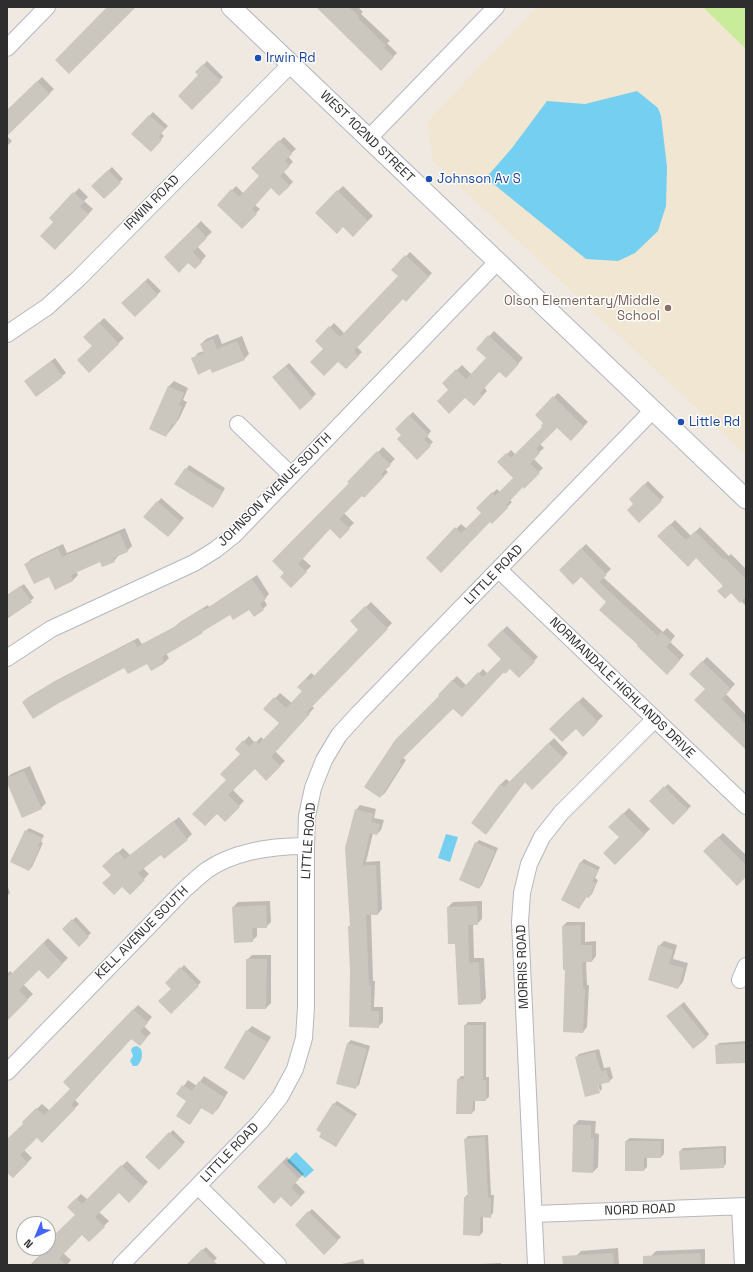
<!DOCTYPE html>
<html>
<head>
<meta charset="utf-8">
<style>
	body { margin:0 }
	#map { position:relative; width:753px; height:1272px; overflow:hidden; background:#efe9e1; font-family:"Space Grotesk",sans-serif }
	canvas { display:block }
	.frame { position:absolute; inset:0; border:8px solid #2e2e2e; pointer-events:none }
	.north { position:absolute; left:16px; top:1216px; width:40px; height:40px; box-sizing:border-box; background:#fff; border:1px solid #ababab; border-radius:50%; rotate:224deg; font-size:11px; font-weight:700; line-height:16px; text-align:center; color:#2e2e2e }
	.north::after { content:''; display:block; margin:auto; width:14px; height:18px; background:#4264fb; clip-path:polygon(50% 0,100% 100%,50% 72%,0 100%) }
</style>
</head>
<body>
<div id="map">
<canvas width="753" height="1272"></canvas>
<div class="frame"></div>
<div class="north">N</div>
</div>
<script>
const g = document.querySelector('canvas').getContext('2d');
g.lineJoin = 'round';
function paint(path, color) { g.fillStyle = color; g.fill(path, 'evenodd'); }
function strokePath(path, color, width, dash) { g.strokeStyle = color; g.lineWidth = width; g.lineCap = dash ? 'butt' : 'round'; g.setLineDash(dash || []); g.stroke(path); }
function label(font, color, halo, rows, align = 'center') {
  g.font = font + ' "Space Grotesk",sans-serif'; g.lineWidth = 3; g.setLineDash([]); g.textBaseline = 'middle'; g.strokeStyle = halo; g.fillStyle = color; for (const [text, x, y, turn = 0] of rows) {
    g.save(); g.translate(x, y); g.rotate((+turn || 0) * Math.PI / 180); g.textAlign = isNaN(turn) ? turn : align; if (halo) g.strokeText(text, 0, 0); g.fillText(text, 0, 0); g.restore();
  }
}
const education = new Path2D(`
	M537,7H746V455L433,161L427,122Z`);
const pitch = new Path2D(`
	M703,7H746V49Z`);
const water = new Path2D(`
	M637,91L658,108L661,116L667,167L666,206L658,231L635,253L618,261L586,259L496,186L485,179L512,148L547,101L585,104Z
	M446,834L458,837L450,862L438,858Z
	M137,1046L141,1049C143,1056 142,1061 137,1066H133L130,1061L133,1056L131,1050L133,1047Z
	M296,1152L314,1170L305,1178L287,1161Z`);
const shadow = new Path2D(`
	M317,7H358L363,12L361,14L390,41L387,43L397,53L381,69Z
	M207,61L223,77L192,108L200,75L197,72Z
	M42,77L54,89L7,135V111Z
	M153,112L168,126L161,133L164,136L154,147L132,134Z
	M7,136L12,141L7,146Z
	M284,137L296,149L288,156L293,162L283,171L293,182L279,195L271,187L255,205L260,209L242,228L218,205L236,186L244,194L260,176L252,168Z
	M112,167L123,179L104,198L93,186Z
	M343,186L373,216L353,235L344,226L316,213Z
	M79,188L88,197L84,201L93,209L60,244L55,222L51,218Z
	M201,221L212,232L197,246L206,256L195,268L188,262L165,257Z
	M410,252L432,273L406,301L403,298L357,347L362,352L346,368L316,341L334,323L345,334L399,276L393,270Z
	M148,278L161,291L135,316L123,303Z
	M104,318L124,338L89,372L93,345L85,337Z
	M494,331L523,358L511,372L499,370L484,387L487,391L474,404L465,396L449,390L443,383L462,365L472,375L487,358L477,349Z
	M218,334L222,344L242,336L249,354L244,359L211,368L193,359L198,353L204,351L201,344L206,339Z
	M55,358L66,373L36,396L25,381Z
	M289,363L316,394L300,409L276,374Z
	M174,381L188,388L183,400L187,402L179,419L166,436L150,429L169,386Z
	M558,393L588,422L571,439L557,426L540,444L544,448L533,458L543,468L524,487L523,486L509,499L512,502L492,523L490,521L427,558L461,524L467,529L482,513L477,508L497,489L501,493L515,478L499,462L511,450L516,455L544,427L545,423L536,415Z
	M413,412L431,431L427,436L433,442L417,458L403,435L396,429Z
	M383,447L395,459L385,469L388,472L364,496L362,495L344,513L354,523L340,537L330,528L302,558L311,566L291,587L281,577L350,483L348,482Z
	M189,465L225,488L216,504L176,484Z
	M648,481L664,497L639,522L635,504L630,499Z
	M161,498L184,518L171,533L145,517Z
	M675,520L691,536L700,527L729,556L731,554L746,569V606L696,557L659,536Z
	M125,528L132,546L127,551L119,555L114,561H101L76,571L78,575L73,580L55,588L49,576L26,564L31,559L63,544L67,553Z
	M586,544L611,569L603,577L663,632L667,628L675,636L670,642L684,655L672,669L639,645L607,602L581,576L560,570Z
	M257,575L269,594L264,600L267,605L263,609L249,608L230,614L207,628L202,632L166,653L169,658L165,662L148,663L125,666L23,702L27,698L55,681L138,638L142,644L176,626L180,622L208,605L209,607Z
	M24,584L34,598L7,618V595Z
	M371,602L392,623L312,706L314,708L275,751L285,761L266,779L255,768L233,790L244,801L225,820L228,780L242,754L236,749L249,736L255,743L261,737L264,740L280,723L265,709L280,693L292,703L303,691L298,687L311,673L315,676L360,630L351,621Z
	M507,626L538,657L519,676L510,668L453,707L403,758L406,760L385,793L380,797L365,787L440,695L439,694L457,676L467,686L483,669L488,674L502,659L488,645Z
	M707,657L735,684L726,694L746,715V749L706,689L691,674Z
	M583,697L603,716L583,735L576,728L551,729Z
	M554,738L568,753L532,788L525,782L486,833L472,823L501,784L506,779L510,782Z
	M30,766L46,803L41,808L7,781V778L11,774Z
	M668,784L691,806L673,824L651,801Z
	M360,805L376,809L374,818L384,820L381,830L377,834L373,833L366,862L380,861L382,909L378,914H371L373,981H375L374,1007H383V1022L378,1027L351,973L349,927L351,924L356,810Z
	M629,808L650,829L615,864L620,837L610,827Z
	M179,817L192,834L187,839L161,853L143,868L149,874L130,893L104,866L123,848L130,855Z
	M29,828L44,835L41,842L43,843L32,867L29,870L26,831Z
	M723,833L746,855V876L704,851Z
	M479,840L498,848L482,885L479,888L476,843Z
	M584,859L600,867L595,878L598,880L592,894L589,897L587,896L582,904L579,908L581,862Z
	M7,885L10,893L7,896Z
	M270,901L271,922L266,927H257V936L252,941L233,907L238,902Z
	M482,901V919L477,924H473L474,958H484L486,998L481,1003L456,943L448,907L453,902Z
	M76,917L91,933L79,945L63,929Z
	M567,922H585V942L596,941V956L592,961H586L587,985H589L587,1027L583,1032L566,969L563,926Z
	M48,938L68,958L48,978L39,969L23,984L33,994L7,1020V974L10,971L13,974Z
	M664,941L677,945L673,959L688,963L683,982L678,988L659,946Z
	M252,955H271V1003L266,1008H247V960Z
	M184,965L201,982L171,1013L173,989L167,983Z
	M684,1002L709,1034L706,1038L671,1013Z
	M138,1005L152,1017L144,1026L151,1033L139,1045L132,1038L75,1100L79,1104L42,1141L37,1137L24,1150L32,1158L13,1177L7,1171V1140L24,1124L23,1122L42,1104L50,1111L72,1089L64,1082Z
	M468,1022H486V1077H489V1097L485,1100H475V1110L472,1113L458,1080L461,1076H465V1025Z
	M252,1026L271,1037L249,1073L244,1079L247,1031Z
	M351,1040L370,1046L359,1085L355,1088L348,1043Z
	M746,1041V1062L716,1046L719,1043Z
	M599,1049L604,1068L610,1067L613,1078L609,1081L601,1083L602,1089L600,1091L597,1080H595L598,1092H600L586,1096L576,1058L579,1054Z
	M204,1076L228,1092L218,1109L212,1114L202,1107L190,1124L187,1100L178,1094L188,1080L197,1086Z
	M337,1101L357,1114L336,1146L334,1104Z
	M579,1120L596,1121L595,1133L599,1134L598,1167L593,1172L574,1125Z
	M173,1130L185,1142L159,1168L147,1157Z
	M488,1135L491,1195H494L493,1213L490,1217L483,1216V1232L480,1235L465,1197L468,1194L465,1139L468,1136Z
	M630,1138L664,1139V1154L661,1157H647V1167L644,1170L626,1141Z
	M726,1146V1164L723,1167L680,1151L683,1148Z
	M287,1157L304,1174L295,1182L305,1192L291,1206L281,1196L258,1187Z
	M127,1161L148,1182L129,1201L119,1192L99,1212L109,1221L89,1241L82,1234L63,1253L71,1260L67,1265H30L43,1252L44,1253L76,1215L68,1207L81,1194L88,1200Z
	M312,1209L341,1237L324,1253L296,1225Z
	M206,1247L217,1258L210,1265H187Z
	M618,1248L619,1265H577L576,1256L581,1251Z
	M705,1249V1265H652L651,1256L656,1251Z
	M363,1259L365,1265H338Z
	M501,1263V1265H478L479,1264Z`);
const building = new Path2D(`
	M107,7H136L69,74L55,60Z
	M316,7H349L359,16L358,18L386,46L384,48L394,57L381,71Z
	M203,64L221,81L192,110L178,96L198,75L195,72Z
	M37,81L50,94L7,136V110Z
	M149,115L165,129L159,137L162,140L151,152L131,134Z
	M279,140L292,154L285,161L290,166L280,176L290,186L279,196L271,188L252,209L257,214L242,229L217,205L231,189L239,197L259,176L251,168Z
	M108,170L121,183L104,199L91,186Z
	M337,190L368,221L353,237L343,227L337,234L315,213Z
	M73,192L84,202L80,207L89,214L55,250L40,236L53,222L49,218Z
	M196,226L207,238L193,252L202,262L195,269L188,263L179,273L164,257Z
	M405,255L429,277L406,302L403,299L354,351L359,356L346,369L338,362L324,376L310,362L323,349L315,341L329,326L340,337L398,276L391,270Z
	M145,281L158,295L135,317L121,303Z
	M99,322L119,344L89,373L77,360L92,346L83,337Z
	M488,335L519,364L506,378L499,372L480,393L483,396L474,406L465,398L449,414L437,401L448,390L442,383L456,369L466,379L486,358L476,349Z
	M213,339L217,349L237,341L245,360L212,373L210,369L198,375L191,358L204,353L200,344Z
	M51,361L63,377L36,397L24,381Z
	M286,366L313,398L300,410L272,377Z
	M168,386L184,393L179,405L182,407L175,425L172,424L166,437L149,429Z
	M553,396L584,427L571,441L557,428L536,449L540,453L530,464L540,473L524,489L523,487L506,505L508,508L492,524L490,522L441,573L426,558L455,527L461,533L481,513L476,508L492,492L495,496L513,478L497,462L506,453L511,458L542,427L541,426L543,423L535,415Z
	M409,415L429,435L424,439L431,446L417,460L397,439L401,435L395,429Z
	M377,451L391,465L381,474L384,477L364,498L362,496L339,519L350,529L340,539L330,529L298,564L307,572L291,588L280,577L284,573L272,561L349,483L347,482Z
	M185,468L223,492L213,508L174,484Z
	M644,484L662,501L639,523L627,510L633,504L629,499Z
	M157,501L181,522L168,537L143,517Z
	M670,524L686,540L695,531L724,560L725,558L746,579V597L740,603L731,593L725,599L717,591L723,586L696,558L688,567L657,536Z
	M120,533L128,552L113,558L115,562L102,567L100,562L71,575L73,581L55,590L49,577L34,584L24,564L58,548L62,557Z
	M581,548L607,575L599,582L658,636L661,632L672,641L666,647L680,660L667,675L637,646L638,645L599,610L606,602L581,577L573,585L559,570Z
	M252,579L266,599L260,604L264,610L254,617L249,610L233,620L230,615L202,632L203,633L162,657L165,663L151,671L147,664L128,674L124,668L59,703L33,719L22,702L49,685L134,641L137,647L175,627V626L203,608L204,610Z
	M20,586L32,602L7,619V595Z
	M365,606L388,629L307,712L310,714L271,757L281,766L266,781L255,769L228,795L240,807L225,822L217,814L205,826L192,814L226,780L220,774L240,754L235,749L243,740L249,747L255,741L259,744L279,723L263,709L274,697L286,708L302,691L297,687L306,678L309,681L358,630L350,621Z
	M502,630L535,662L519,678L510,669L505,674L504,672L462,717L453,709L399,762L402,764L380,798L364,787L395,740L439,696L438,695L452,680L462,689L478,672L483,677L501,659L487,645Z
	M702,661L731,689L722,699L746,724V750L694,700L705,689L689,674Z
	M578,701L598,722L583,737L576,729L562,742L549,729Z
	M548,743L564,758L532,790L525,782L486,835L471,823L500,784L504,787Z
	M24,771L42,809L22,818L7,783V778Z
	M664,786L688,810L673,825L649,801Z
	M355,809L373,814L371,822L380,824L377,835L370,833L362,866L376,865L378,915H366L369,985H371V1011H379V1028L349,1027L350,973L348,926H350L345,848Z
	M623,813L645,835L615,865L603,853L619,837L608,827Z
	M173,821L188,840L164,859L161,855L138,873L145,880L130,895L122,887L114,895L102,883L111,875L102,866L117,852L125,859Z
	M25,830L42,838L38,846L40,847L29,871L10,862Z
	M718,837L746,865V877L737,886L703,851Z
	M475,842L495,851L479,889L459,880Z
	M580,862L598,870L592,882L596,883L589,898L585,897L579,909L561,900Z
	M266,905L267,928H252L253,942L234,943L232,907Z
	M477,906L478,925H468L469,963L479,962L481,1004L458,1005L455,944H448L447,907Z
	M72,919L89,937L79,947L62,929Z
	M581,925V945H592V962H582L583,989H585L583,1033L563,1032L565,970H563L562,926Z
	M43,943L63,964L48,979L39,970L19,990L28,1000L7,1021V978Z
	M658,945L673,950L669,964L684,968L678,989L648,980Z
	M246,959H267L266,1009H246Z
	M180,967L199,986L171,1014L158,1001L171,989L165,983Z
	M680,1005L707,1038L693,1049L666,1016Z
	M133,1009L148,1023L140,1031L147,1038L140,1046L131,1039L71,1105L75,1109L42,1143L37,1138L20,1155L28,1163L13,1178L7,1173V1139L23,1124L22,1122L36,1108L44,1115L70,1089L63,1082Z
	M464,1025H483V1080H486V1101H473L472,1114H456L457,1079H464Z
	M246,1030L267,1042L244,1080L224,1068Z
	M347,1043L367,1049L356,1089L336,1084Z
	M746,1044V1063L716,1064L715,1045Z
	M595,1052L601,1071L606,1070L610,1082L598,1085L600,1093L585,1097L575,1057Z
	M199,1081L224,1097L213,1115L201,1108L190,1125L176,1116L186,1101L176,1094L182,1085L192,1091Z
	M333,1103L355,1117L336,1147L319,1137L321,1133L316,1130Z
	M573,1125H591V1138H594L593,1173L572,1172Z
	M169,1132L183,1145L159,1170L145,1157Z
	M485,1137L488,1197L491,1198V1218L480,1217V1236L463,1235L464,1197H468L464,1139Z
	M625,1141H661V1158H644V1171H625Z
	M723,1148L724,1168L680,1170L679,1151Z
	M282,1162L299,1179L291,1188L301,1197L291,1207L281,1197L274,1204L257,1187Z
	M121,1165L144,1187L129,1203L119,1193L95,1217L105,1227L89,1242L82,1235L59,1259L66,1265H32L57,1238L54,1235L75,1215L67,1207L76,1198L82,1204Z
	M308,1211L338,1241L324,1255L295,1225Z
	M202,1249L218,1265H186Z
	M613,1253L614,1265H563L562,1256Z
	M700,1253L701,1265H643V1256Z`);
const minor = new Path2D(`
	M7,48L47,7
	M369,138L496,7
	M7,334L47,307L78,279L291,64
	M238,424L291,475
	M499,570L746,806
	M7,658L51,629L194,563L215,550L234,535L498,261
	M740,980L746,966
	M7,1072L185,889C192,883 199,876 207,870C235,851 272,846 306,846
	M198,1186L278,1265
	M740,1207L743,1265
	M534,1214L746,1206
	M121,1265L260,1122L280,1097L295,1069L304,1038L306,1007V846L307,816L313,788L324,760L339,735L359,713L653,410
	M536,1265L520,922L522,893L529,864L542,837L561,813L655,719`);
const tertiary = new Path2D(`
	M231,7L746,499`);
const markers = [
	[258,58,4,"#1a4fb4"],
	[429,179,4,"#1a4fb4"],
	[668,308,4,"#8d6e63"],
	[681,422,4,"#1a4fb4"]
];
const transitNames = [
	["Irwin Rd",266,58],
	["Johnson Av S",437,179],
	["Little Rd",689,422]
];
const streetNames = [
	["WEST 102ND STREET",367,137,44],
	["IRWIN ROAD",152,203,-45],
	["JOHNSON AVENUE SOUTH",275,490,-45],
	["LITTLE ROAD",494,575,-46],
	["NORMANDALE HIGHLANDS DRIVE",622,688,44],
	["LITTLE ROAD",309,841,-86],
	["KELL AVENUE SOUTH",142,933,-45],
	["MORRIS ROAD",523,967,-92],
	["LITTLE ROAD",230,1153,-46],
	["NORD ROAD",640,1210,-2]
];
const educationNames = [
	["Olson Elementary/Middle",660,301],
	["School",660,316]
];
paint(education, '#f0e6d1');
paint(pitch, '#c9ec9a');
paint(water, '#75cff0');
paint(shadow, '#0003');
paint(building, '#cbc7bf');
strokePath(minor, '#b4b7c1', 18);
strokePath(tertiary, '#b4b7c1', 21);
strokePath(minor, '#fff', 16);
strokePath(tertiary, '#fff', 19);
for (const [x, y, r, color] of markers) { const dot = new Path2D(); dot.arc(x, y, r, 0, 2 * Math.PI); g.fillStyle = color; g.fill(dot); strokePath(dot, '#fff', 1.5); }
label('13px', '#164399', '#fff', transitNames, 'left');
label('13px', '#2e2e2e', '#fff', streetNames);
label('13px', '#785e54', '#fff', educationNames, 'right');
</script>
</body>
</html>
